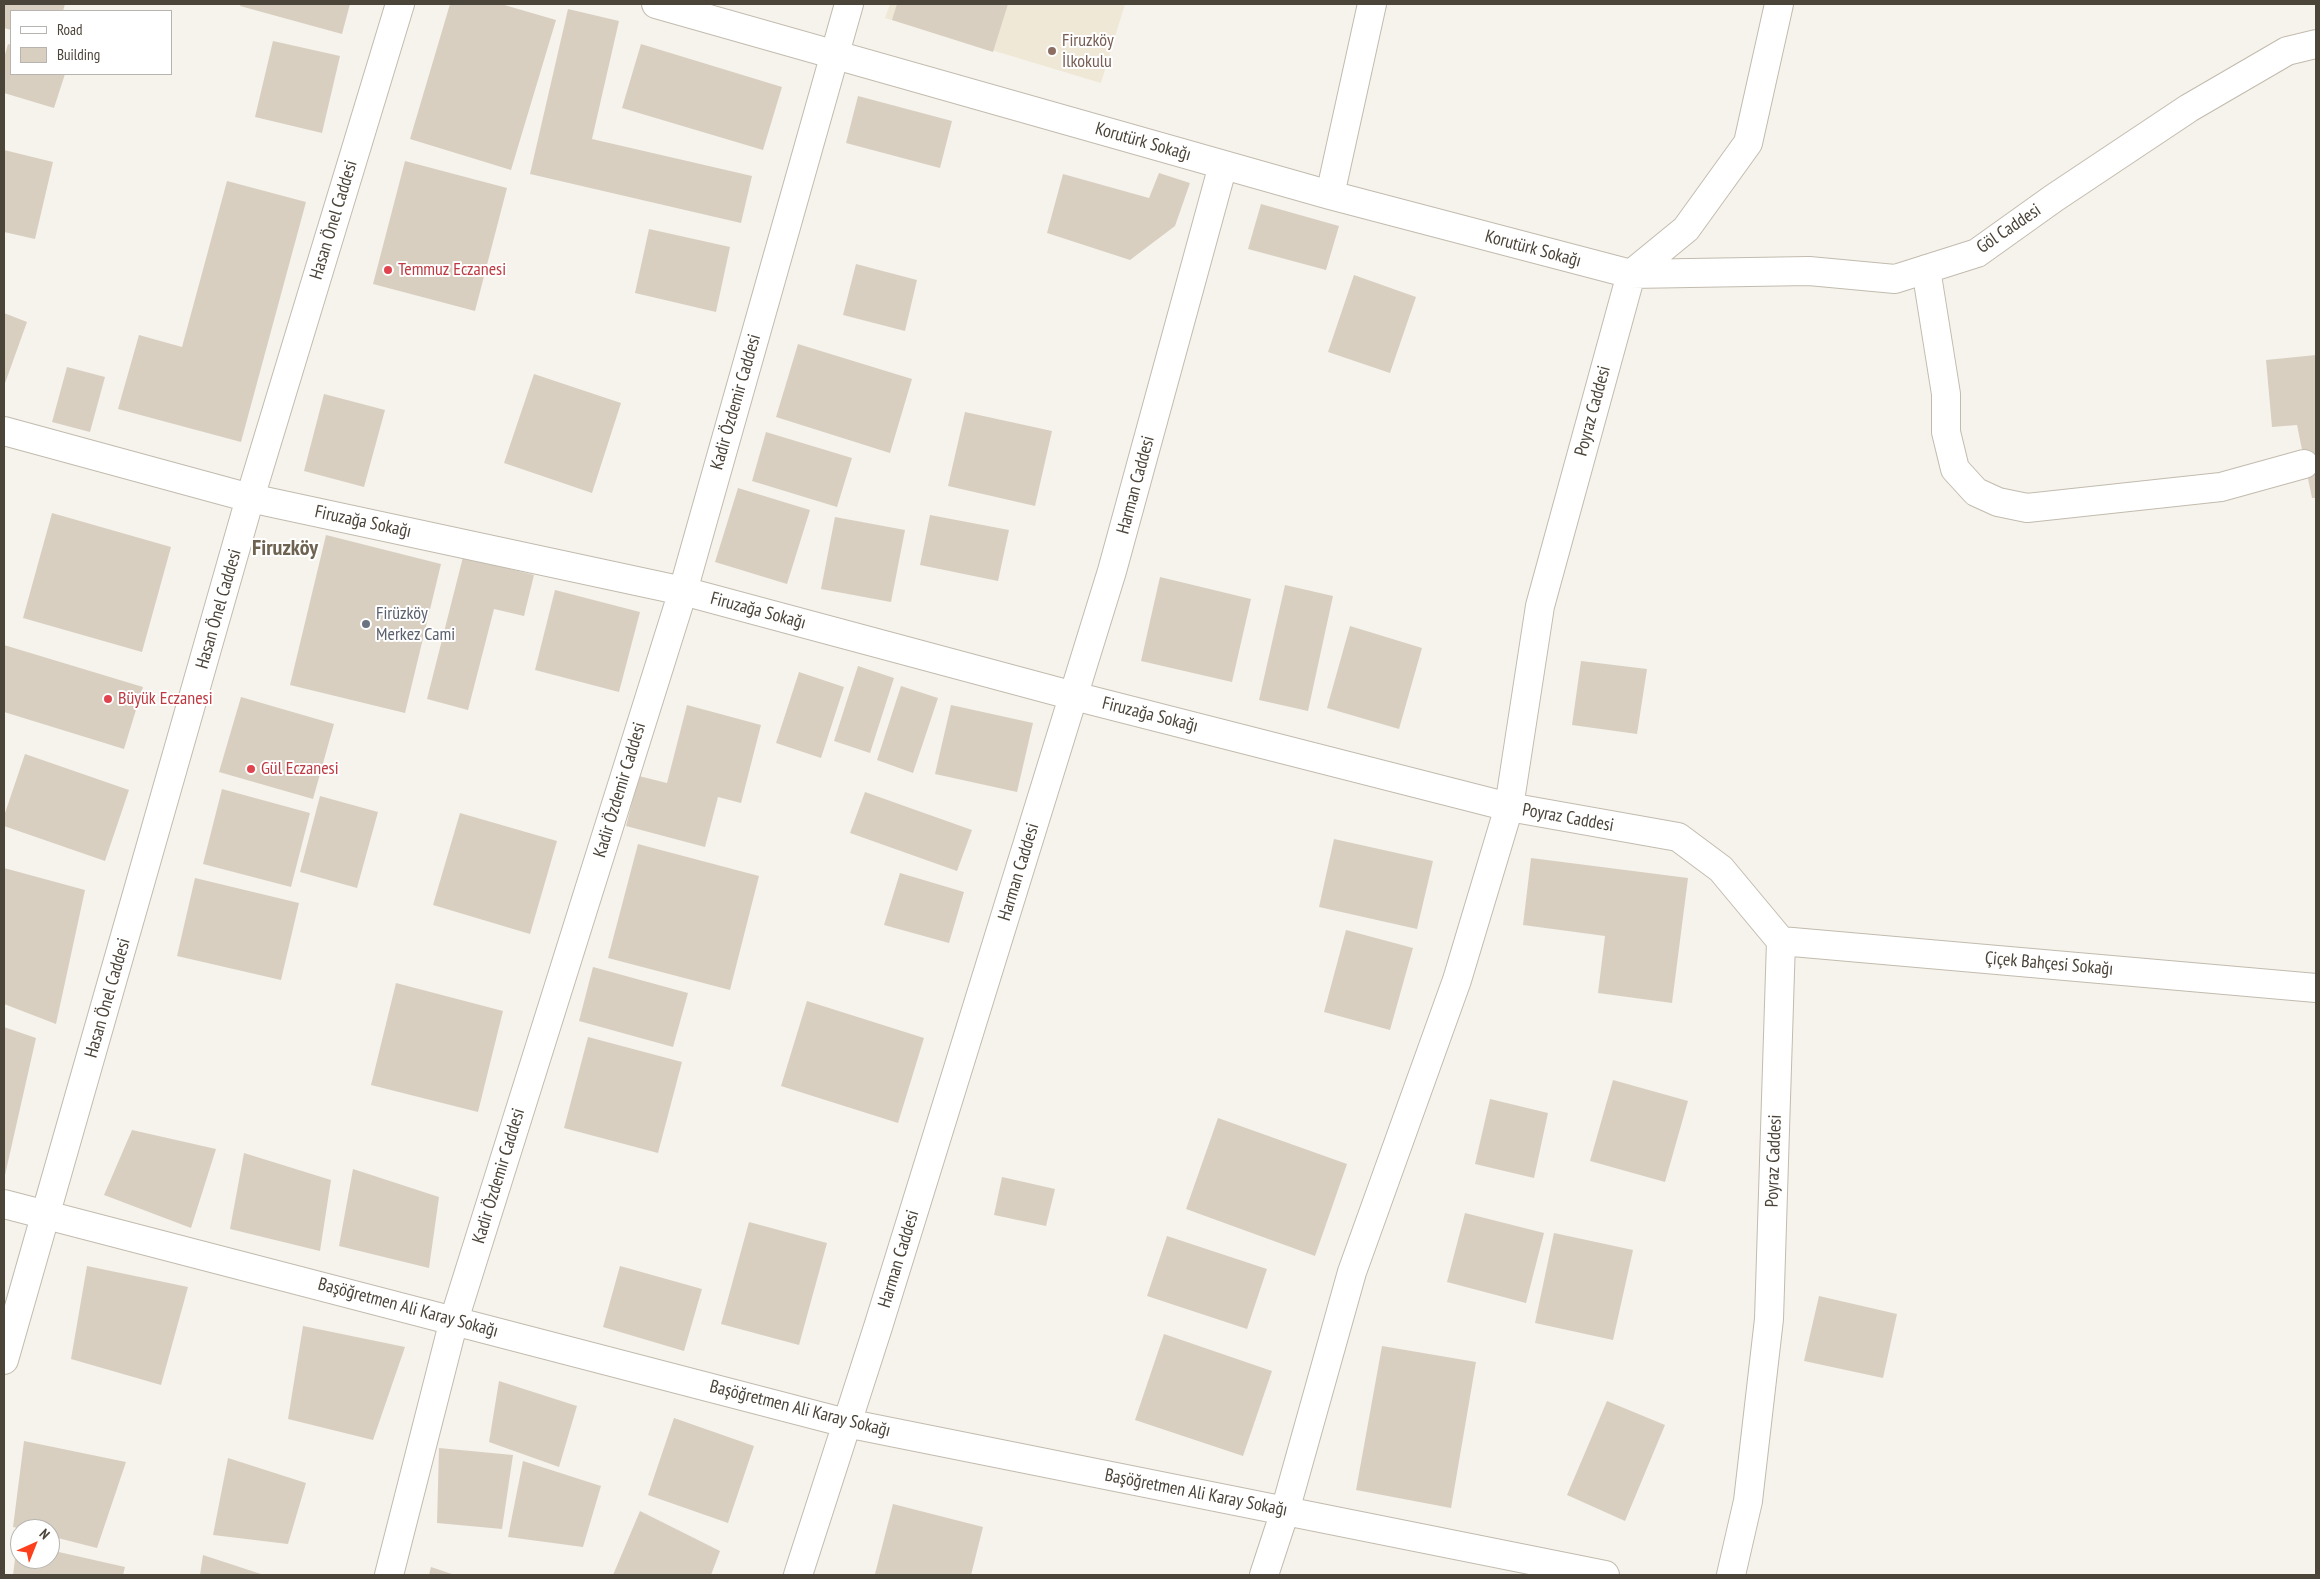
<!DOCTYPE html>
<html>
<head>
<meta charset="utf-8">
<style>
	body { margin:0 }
	#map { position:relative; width:2320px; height:1579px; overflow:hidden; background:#f6f3ec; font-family:"PT Sans Narrow",sans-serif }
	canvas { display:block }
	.frame { position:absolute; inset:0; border:5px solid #4b4439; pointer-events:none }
	.legend { position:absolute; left:10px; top:10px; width:162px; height:65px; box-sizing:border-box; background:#fff; border:1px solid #b7b4b0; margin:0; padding:6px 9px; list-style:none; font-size:15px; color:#4b4439 }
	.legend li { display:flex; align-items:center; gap:10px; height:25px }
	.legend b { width:25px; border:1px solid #b7b4b0 }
	.north { position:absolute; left:10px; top:1519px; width:50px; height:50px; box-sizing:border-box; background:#fff; border:1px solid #b7b4b0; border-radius:50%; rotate:44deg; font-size:14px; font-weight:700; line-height:20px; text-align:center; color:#4b4439 }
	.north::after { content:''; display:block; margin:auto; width:18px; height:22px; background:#fc3f1d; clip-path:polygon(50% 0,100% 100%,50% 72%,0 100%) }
</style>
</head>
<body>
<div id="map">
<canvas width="2320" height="1579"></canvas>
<div class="frame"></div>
<ul class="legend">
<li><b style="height:6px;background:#fff"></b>Road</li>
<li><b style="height:14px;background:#d8cfc1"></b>Building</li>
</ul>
<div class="north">N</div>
</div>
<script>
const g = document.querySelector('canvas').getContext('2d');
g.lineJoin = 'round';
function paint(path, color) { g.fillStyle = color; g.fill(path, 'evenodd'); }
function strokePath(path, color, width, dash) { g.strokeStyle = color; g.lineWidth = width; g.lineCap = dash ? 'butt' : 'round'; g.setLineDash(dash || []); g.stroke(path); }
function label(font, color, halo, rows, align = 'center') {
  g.font = font + ' "PT Sans Narrow",sans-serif'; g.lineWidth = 4; g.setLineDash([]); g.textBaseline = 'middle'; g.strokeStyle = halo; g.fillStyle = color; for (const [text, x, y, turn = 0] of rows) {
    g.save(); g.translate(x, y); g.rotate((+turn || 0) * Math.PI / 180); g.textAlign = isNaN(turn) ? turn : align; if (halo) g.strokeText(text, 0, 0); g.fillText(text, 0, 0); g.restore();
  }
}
const education = new Path2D(`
	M890,4H1125L1101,83L885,18Z`);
const building = new Path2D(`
	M4,4H65L63,11H11V30L4,28Z
	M241,4H350L342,34L240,6Z
	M450,4H501L556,20L511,170L410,139Z
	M897,4H1008L993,52L892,20Z
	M568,9L619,21L592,139L752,176L741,223L530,174Z
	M273,41L340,56L322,133L255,117Z
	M8,44L11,45V74H65L54,108L4,93V58Z
	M641,44L782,87L763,150L622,108Z
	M858,96L952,121L940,168L846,143Z
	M4,150L53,162L35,239L4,232Z
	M405,161L507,188L475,311L373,284Z
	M1159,173L1190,183L1175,226L1130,260L1047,233L1063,174L1149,198Z
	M227,181L306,202L241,442L118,409L139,335L182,347Z
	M1261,204L1339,226L1326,270L1248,249Z
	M649,229L730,247L716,312L635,293Z
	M856,264L917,280L905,331L843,315Z
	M1354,275L1416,297L1390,373L1328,352Z
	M4,313L27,322L4,386Z
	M798,344L912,379L890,453L776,417Z
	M2316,355V498H2312L2297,425L2272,427L2266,360Z
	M67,367L105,377L90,432L52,422Z
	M534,374L621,403L592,493L504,463Z
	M324,394L385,410L364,487L304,471Z
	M965,412L1052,431L1035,506L948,486Z
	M766,432L852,458L837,507L752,481Z
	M738,488L810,510L787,584L715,562Z
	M52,513L171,547L142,652L23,618Z
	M930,515L1009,530L998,581L920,565Z
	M835,517L905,530L891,602L821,589Z
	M326,535L441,564L405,713L290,685Z
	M463,557L534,575L524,616L494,609L468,710L427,699Z
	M1160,577L1251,599L1232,682L1141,661Z
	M1285,585L1333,596L1308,711L1259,700Z
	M555,590L640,612L619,692L535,670Z
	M1350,626L1422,648L1399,729L1327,708Z
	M4,645L143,687L124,749L4,712Z
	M1581,661L1647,669L1637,734L1572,725Z
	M858,666L894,678L870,753L834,741Z
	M799,672L844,687L821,758L776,743Z
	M901,686L938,698L913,773L877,760Z
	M241,697L334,724L313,799L219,772Z
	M687,705L761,725L741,803L718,797L705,847L626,826L639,776L667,783Z
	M951,705L1033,723L1017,792L935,774Z
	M25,754L129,790L105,861L4,826V816Z
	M222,789L310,813L291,887L203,864Z
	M865,792L972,830L957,871L850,833Z
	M320,796L378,812L357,888L300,872Z
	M460,813L557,841L530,934L433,905Z
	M1334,839L1433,861L1417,929L1319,907Z
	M638,844L759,876L730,990L608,958Z
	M1531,858L1688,878L1672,1003L1598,993L1605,936L1523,925Z
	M4,868L85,890L56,1024L4,1004Z
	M900,873L964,892L949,943L884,925Z
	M195,878L299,903L281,980L177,956Z
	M1346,930L1413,948L1390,1030L1324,1012Z
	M593,967L688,993L673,1047L579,1021Z
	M396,983L503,1011L478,1112L371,1085Z
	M807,1001L924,1038L898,1123L781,1086Z
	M4,1027L36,1038L5,1175H4Z
	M588,1037L682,1062L658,1153L564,1128Z
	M1613,1080L1688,1101L1665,1182L1590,1161Z
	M1490,1099L1548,1113L1534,1178L1475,1164Z
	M1218,1118L1347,1164L1315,1256L1186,1209Z
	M132,1130L216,1149L191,1228L104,1195Z
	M244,1153L331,1180L320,1251L230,1229Z
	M353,1169L439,1197L429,1268L339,1246Z
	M1002,1177L1055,1189L1046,1226L994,1215Z
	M1465,1213L1544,1233L1526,1303L1447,1282Z
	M749,1222L827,1243L799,1345L721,1324Z
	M1554,1233L1633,1250L1613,1340L1535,1323Z
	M1167,1236L1267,1269L1247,1329L1147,1296Z
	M87,1266L188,1287L161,1385L71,1359Z
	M620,1266L702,1289L684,1351L603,1327Z
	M1819,1296L1897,1314L1883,1378L1804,1361Z
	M303,1326L405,1347L373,1440L288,1419Z
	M1164,1334L1272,1371L1243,1456L1135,1420Z
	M1382,1346L1476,1362L1451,1508L1356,1490Z
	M499,1381L577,1406L559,1467L489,1442Z
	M1607,1401L1665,1425L1625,1521L1567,1495Z
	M674,1418L754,1446L728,1523L648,1495Z
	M24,1441L126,1462L97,1548L50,1536V1529H22L13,1527Z
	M439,1448L513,1455L502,1529L437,1523Z
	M228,1458L306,1483L288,1544L213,1535Z
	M523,1461L601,1486L583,1547L508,1537Z
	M893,1504L983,1527L971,1575L875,1574Z
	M640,1511L720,1551L711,1575H613Z
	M17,1543L20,1544V1559H50V1550L125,1567L123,1575H13Z
	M203,1555L264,1575H200Z
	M431,1567L455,1575H429Z`);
const minor = new Path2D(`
	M656,4L1330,195L1631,274L1809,271L1895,279L1977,253L2054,198L2189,108L2287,51L2316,44
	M1330,195L1372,4
	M1926,269L1946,394V432L1955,469L1976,492L1998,502L2027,508L2221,487L2304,464
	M4,431L250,498L683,591L1074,696L1509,807L1457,980L1352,1272L1285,1511L1264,1575
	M1781,941L2316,988
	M4,1204L846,1423L1605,1575
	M4,1360L250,498L400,4
	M389,1575L454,1320L683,591L849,4
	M798,1575L878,1327L1112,571L1223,165
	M1731,1575L1748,1501L1769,1319L1781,941L1721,869L1678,837L1509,807L1540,606L1631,274L1686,229L1748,143L1779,4`);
const markers = [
	[1052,51,5,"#8d6e63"],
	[388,270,5,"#e0444e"],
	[366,624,5,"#6b7280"],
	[108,699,5,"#e0444e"],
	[251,769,5,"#e0444e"]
];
const educationNames = [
	["Firuzköy",1062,41],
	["İlkokulu",1062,62]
];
const streetNames = [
	["Korutürk Sokağı",1143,142,16],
	["Hasan Önel Caddesi",334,220,-73],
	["Göl Caddesi",2009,229,-34],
	["Korutürk Sokağı",1533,249,15],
	["Kadir Özdemir Caddesi",736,402,-74],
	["Poyraz Caddesi",1593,411,-75],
	["Harman Caddesi",1136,485,-75],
	["Firuzağa Sokağı",363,522,12],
	["Hasan Önel Caddesi",219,609,-74],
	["Firuzağa Sokağı",758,611,15],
	["Firuzağa Sokağı",1150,715,14],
	["Kadir Özdemir Caddesi",620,790,-73],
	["Poyraz Caddesi",1568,818,10],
	["Harman Caddesi",1019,872,-73],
	["Çiçek Bahçesi Sokağı",2049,964,5],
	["Hasan Önel Caddesi",108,998,-74],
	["Poyraz Caddesi",1774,1161,-88],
	["Kadir Özdemir Caddesi",499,1176,-73],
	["Harman Caddesi",899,1259,-73],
	["Başöğretmen Ali Karay Sokağı",408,1308,15],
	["Başöğretmen Ali Karay Sokağı",800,1409,14],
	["Başöğretmen Ali Karay Sokağı",1196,1493,11]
];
const healthNames = [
	["Temmuz Eczanesi",398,270],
	["Büyük Eczanesi",118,699],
	["Gül Eczanesi",261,769]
];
const worshipNames = [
	["Firüzköy",376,614],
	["Merkez Cami",376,635]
];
const districtNames = [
	["Firuzköy",285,549]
];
paint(education, '#efe8d6');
paint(building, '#d8cfc1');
strokePath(minor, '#c2bbae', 30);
strokePath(minor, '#fff', 28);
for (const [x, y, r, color] of markers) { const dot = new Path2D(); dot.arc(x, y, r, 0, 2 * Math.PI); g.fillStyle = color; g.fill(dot); strokePath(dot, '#fff', 2); }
label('18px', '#785e54', '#fff', educationNames, 'left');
label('18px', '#4b4439', '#fff', streetNames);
label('18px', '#be3a42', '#fff', healthNames, 'left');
label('18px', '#5b616d', '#fff', worshipNames, 'left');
label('bold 22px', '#6e6250', '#fff', districtNames);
</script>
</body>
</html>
